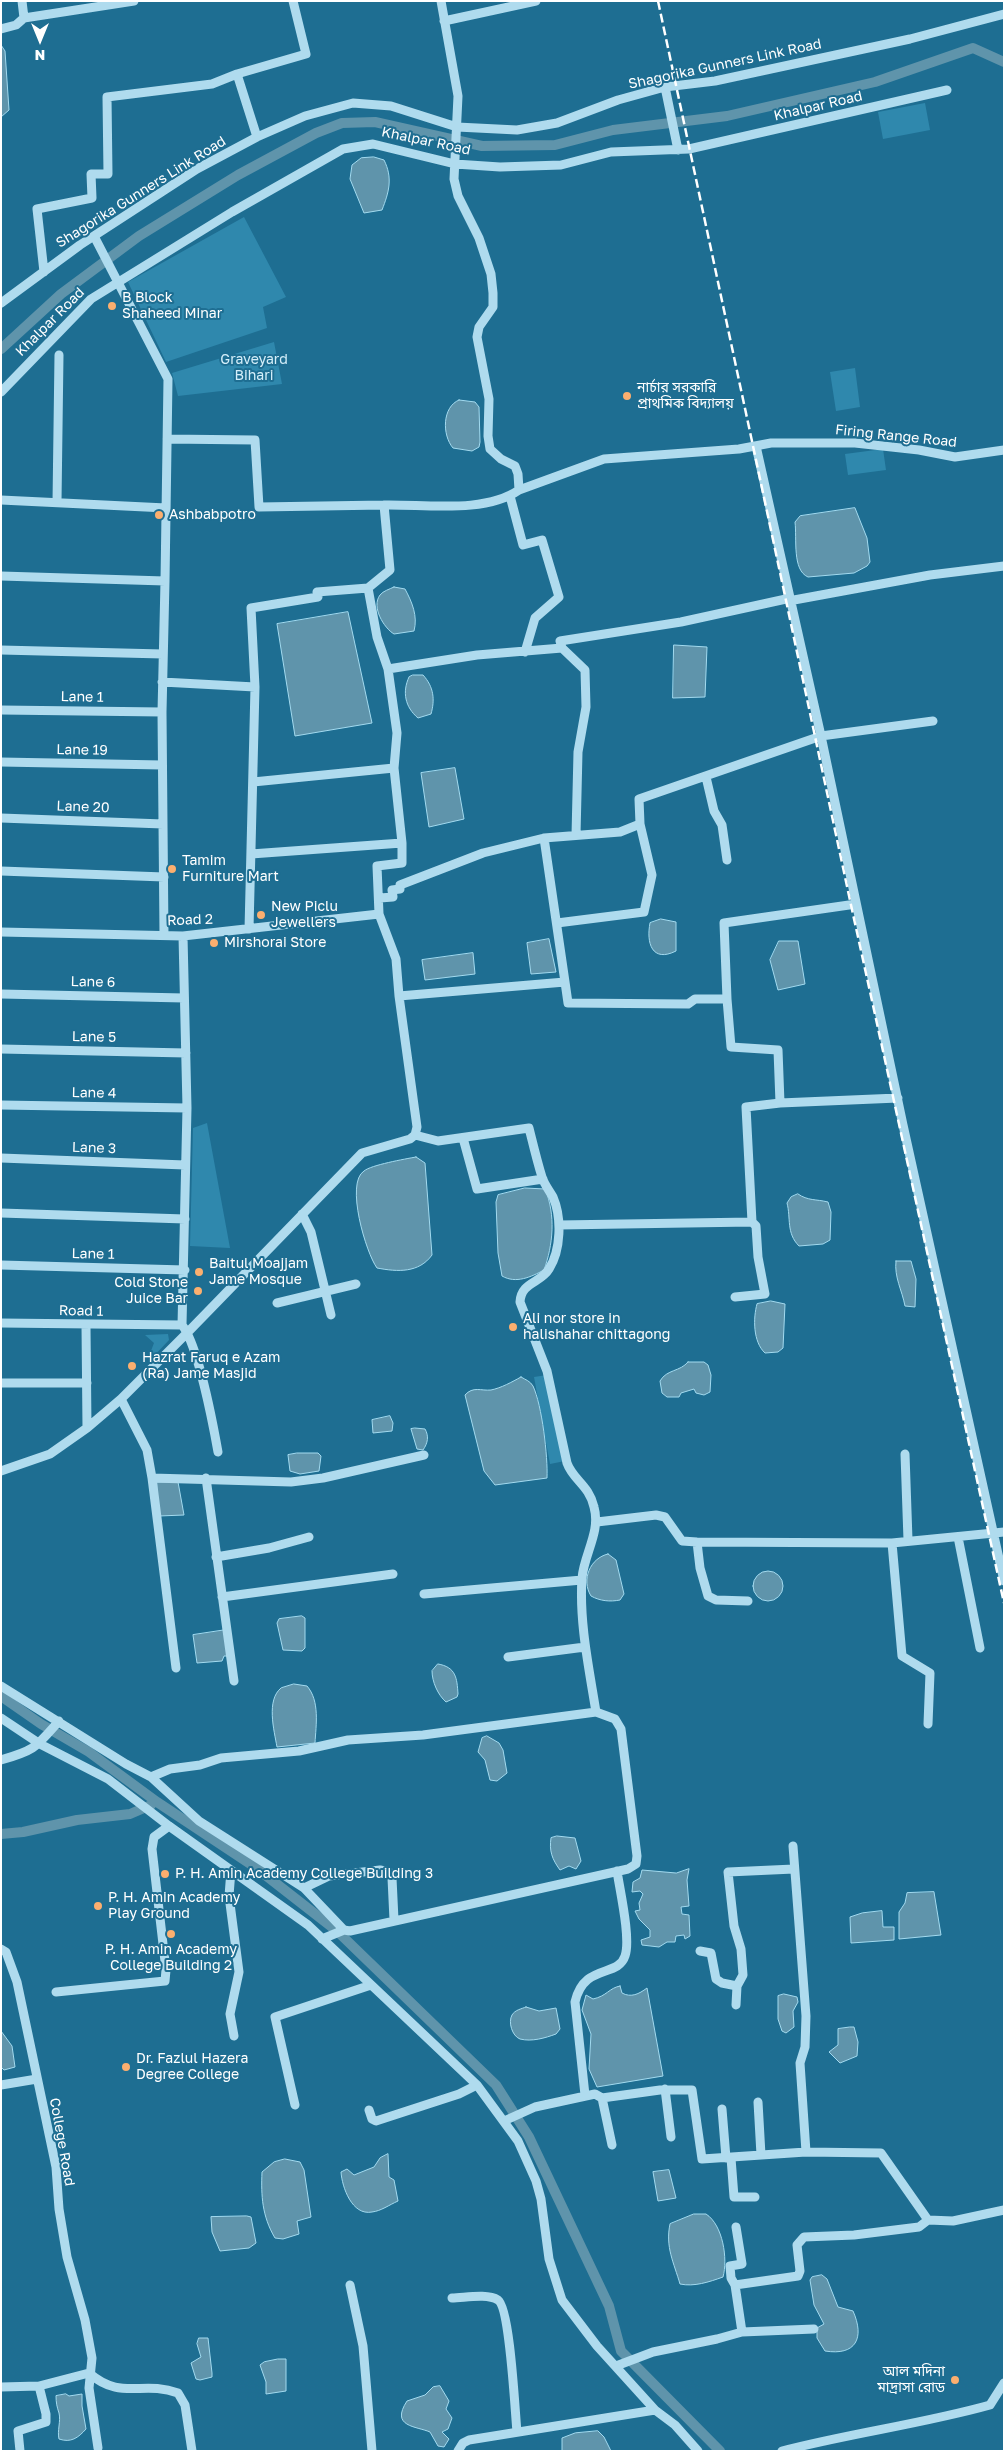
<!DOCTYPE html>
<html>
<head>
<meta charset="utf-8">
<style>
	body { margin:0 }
	#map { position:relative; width:1005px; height:2452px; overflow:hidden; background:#1e6e92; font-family:"Golos Text",sans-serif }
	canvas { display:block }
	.frame { position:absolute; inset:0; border:2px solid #fff; pointer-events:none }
	.north { position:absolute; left:15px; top:15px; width:50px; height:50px; -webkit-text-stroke:4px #1e6e92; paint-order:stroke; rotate:180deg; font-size:14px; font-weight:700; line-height:20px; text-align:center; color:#fff }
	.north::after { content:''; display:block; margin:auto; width:18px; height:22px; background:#fff; clip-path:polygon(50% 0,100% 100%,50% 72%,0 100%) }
</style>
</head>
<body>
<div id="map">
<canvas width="1005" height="2452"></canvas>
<div class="frame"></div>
<div class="north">N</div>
</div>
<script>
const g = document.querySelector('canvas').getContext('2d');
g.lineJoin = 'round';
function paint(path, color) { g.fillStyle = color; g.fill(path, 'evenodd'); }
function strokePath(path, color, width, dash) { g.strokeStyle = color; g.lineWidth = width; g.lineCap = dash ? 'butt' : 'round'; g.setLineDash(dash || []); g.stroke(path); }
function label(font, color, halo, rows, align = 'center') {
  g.font = font + ' "Golos Text","Noto Sans Bengali",sans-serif'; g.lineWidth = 4; g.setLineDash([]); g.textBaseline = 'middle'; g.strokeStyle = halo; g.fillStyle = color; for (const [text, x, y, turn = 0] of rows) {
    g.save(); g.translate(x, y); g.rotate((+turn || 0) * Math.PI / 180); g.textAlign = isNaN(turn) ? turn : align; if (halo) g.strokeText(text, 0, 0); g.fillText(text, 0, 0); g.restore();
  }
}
const green = new Path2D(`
	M925,103L930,130L883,139L878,112Z
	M244,217L286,297L263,307L267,328L166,362L128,282Z
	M274,342L282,384L178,396L172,373Z
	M855,368L860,407L836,411L830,372Z
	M883,449L886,470L848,475L845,454Z
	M207,1123L230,1248L190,1246L193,1128Z
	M168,1334L169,1340L152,1358L149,1356L154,1343L145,1335Z
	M547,1375L565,1461L550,1464L534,1377Z`);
const water = new Path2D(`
	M1,45L5,51L9,110L1,117Z
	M374,157L384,160C393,178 389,192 382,210L364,213L350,179L352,165L361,158Z
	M459,400L475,402L479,407L480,442L479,447L472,451L453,448C442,435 442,407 459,400Z
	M855,508L867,538L870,562L867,566L854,573L808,577C792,570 797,539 795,522L800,516Z
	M394,587L405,589C412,602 418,616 414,631L394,634C384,628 371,607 380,595C383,591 390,589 394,587Z
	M348,612L372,723L295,736L277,624Z
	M674,645L707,647L705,697L673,698Z
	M413,675H423C434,687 435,700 431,714L418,718C405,707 402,692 409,677Z
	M455,768L464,819L429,827L421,773Z
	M661,919L676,922V951C652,963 646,943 650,923Z
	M549,939L556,972L531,974L527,943Z
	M779,941H798L805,984L778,990L770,960Z
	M473,953L475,974L425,980L422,960Z
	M416,1157L425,1163L432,1255C419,1273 398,1272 377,1268C366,1253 345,1183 364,1171C371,1165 405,1159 416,1157Z
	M525,1188L545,1189C556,1215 553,1245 544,1270C531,1277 516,1284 502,1276L498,1253L496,1202L498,1195Z
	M798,1194C808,1201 816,1199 828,1202L831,1212L830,1240L823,1244L799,1246C786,1233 791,1218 787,1203L791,1197Z
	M896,1261H911L916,1279L915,1307L905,1306C902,1290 894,1277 896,1261Z
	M771,1301L785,1304L783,1348L778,1352L765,1353C753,1342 753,1318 757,1304Z
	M688,1362H704L708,1365L711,1375L710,1392L704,1395L696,1393L694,1389L681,1393L679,1397H667L662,1393L660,1381C667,1369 680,1372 688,1362Z
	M521,1377C526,1380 530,1381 533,1386C542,1405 548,1457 547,1478L495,1485L484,1471L465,1395C473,1386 481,1391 491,1390C501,1388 512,1382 521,1377Z
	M390,1416L393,1423L392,1431L373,1433L372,1420Z
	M415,1428L425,1429C429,1436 428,1443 423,1450L417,1449L411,1429Z
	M297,1453H318L321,1456L319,1471L300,1474L290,1471L288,1455Z
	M157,1482H178L184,1515L159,1516Z
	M608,1554L616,1560L624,1594L620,1600C610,1602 600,1601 591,1596C581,1580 590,1558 608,1554Z
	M753 1586a15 15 0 1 1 30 0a15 15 0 1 1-30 0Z
	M302,1616L305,1618V1648L302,1651L283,1650L277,1623L279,1619Z
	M226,1630L229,1656H224L222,1661L197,1663L193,1635Z
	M438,1664C456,1667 457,1678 458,1694L457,1697L446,1702C438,1695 432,1682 432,1671Z
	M294,1684L307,1686C320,1701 316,1725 315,1743L277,1747C274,1730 266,1700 281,1688Z
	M487,1736L499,1743L503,1750L507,1773L497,1781L490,1780L485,1760L478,1752L482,1738Z
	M557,1836L575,1838L581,1861L576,1869L569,1866L560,1870C552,1859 549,1851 551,1838Z
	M689,1869L687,1880L689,1906L681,1907L682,1914L689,1915L690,1936L685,1939L684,1935L676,1936L675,1942H667L659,1947L642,1945L641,1940L650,1937V1930L639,1919L635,1911L640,1910L639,1903L643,1894L640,1891L632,1892L633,1882L640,1878L642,1870L676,1873Z
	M934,1892L941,1935L899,1939V1912L905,1903L907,1893Z
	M882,1911L883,1927H894V1940L851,1943L850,1917L862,1913Z
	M620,1986L622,1993C631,1998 639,1994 647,1988L663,2076L597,2087L589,2069L591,2034L582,2010L586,1995L593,1999C607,1996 609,1988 620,1986Z
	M784,1994L797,1997L798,2002L793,2011L794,2027L786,2033L782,2031L778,2019V1996Z
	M526,2007L539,2011L556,2008L560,2029L556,2034C545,2038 532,2042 520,2039C512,2036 508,2022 512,2015C515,2010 521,2009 526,2007Z
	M850,2027H854L858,2042L857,2056L840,2063L829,2052L838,2045V2029Z
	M1,2031L12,2046L15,2067L4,2070L1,2067Z
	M388,2154L389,2177L394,2180L398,2201C389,2205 381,2211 372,2212C352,2216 342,2187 341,2172L347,2169L354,2175L374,2167L380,2158Z
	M285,2159L300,2162L304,2170L311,2217L297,2221L299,2234L283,2239L275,2238C262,2216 261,2196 262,2172L274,2162Z
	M669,2170L676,2198L658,2201L653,2172Z
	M694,2214H706C723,2225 728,2259 723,2277C709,2282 694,2287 680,2284C674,2263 665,2247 670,2224Z
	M247,2216L251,2217L256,2243L249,2248L220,2251L212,2232L211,2217Z
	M822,2275L827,2279L838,2307L853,2311C865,2338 856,2356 825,2351L817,2338V2328L824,2324L814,2305L810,2280L812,2277Z
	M199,2338H208L212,2373V2377L200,2380L196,2379L191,2363L201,2357L197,2344Z
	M278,2359H286V2391L266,2394V2382L260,2365L264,2362Z
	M440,2386L449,2401L446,2409L452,2418L448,2429L442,2432L449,2439L444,2447L438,2446L430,2432C416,2426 390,2427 407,2401L425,2395L433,2387Z
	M66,2394L69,2396L82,2394V2406L86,2429C78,2438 71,2443 59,2439C57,2431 61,2421 59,2413C57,2407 56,2403 56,2396Z
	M598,2431L604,2437L611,2451H562V2438L575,2433Z`);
const canal = new Path2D(`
	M1,349L61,294L139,236L238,175L316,133L342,123L375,122L482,146L555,145L613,130L727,116L875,82L973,48L1004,62
	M1,1696L41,1724L89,1752L157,1802L255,1867L337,1931L496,2085L529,2137L609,2306L621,2351L720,2451
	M1,1834L23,1832L77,1820L130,1814L151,1805`);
const minor = new Path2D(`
	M441,1L458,96L454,179L458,196L479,238L491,274L493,293V307L479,327L477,337L489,399L488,436L490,449L501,459L515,466L518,474L519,490L604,459L739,449L771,443H855L919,450L955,457L1004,450
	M24,18L134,1
	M444,21L536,1
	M1,29L16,25L24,18L22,1
	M665,87L678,150
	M257,137L237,74L306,54L293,1
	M94,236L168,379L165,581
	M44,272L37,209L92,198L91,174H108L107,97L212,84L237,74
	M1,303L80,245L197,169L257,137L305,116L353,103L391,106L457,127L517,130L557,123L618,100L665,87L715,81L910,39L1004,14
	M1,392L91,299L232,212L343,149L373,144L455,164L500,167L561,165L611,152L689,149L947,90
	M167,439L255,440L259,507L384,505
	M756,446L821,736L903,1125L1004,1581
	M510,496L523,545L542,540L559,597L535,618L525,652
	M1,500L166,508
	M57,502L59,355
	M1,576L165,581L162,712L164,935
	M562,648L585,670L586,707L578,752L576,835
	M1,650L163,654
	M388,669L377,637L368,588L390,570L384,505C425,504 484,514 519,490
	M162,682L255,687L249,929
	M255,687L251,608L318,597L317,592L368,588
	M1,710L162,712
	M1,762L162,765
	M706,777L714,811L722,825L727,860
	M253,782L394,768
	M1,818L163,824
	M251,854L402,843
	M1,871L164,877
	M380,898L393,897L392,890L400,889V885L483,853L544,838
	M557,923L644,912L652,875L640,824
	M1,932L183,936L379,914
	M565,982L568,1003L688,1004L695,999H727L731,1047L778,1050L780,1103
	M1,994L184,998
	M399,996L565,982L544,838L620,832L640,824L639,799L821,736L933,721
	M727,999L724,923L856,904
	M1,1049L186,1053
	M1,1105L187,1108
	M415,1135L438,1141L529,1128C533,1144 537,1161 542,1177C544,1184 549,1190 553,1197C562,1218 561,1250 549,1269C541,1283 521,1282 520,1302L547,1371L567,1463C573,1480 589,1485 594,1507C601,1532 584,1554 582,1578C579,1622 589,1668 596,1712
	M463,1138L477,1189L543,1179
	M1,1158L185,1165
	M1,1213L185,1219
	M302,1214L311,1232L331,1315
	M559,1225L752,1222L746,1107L780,1103L898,1098
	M1,1265L185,1270
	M735,1297L765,1294L758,1257L756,1226L752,1222
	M277,1303L356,1284
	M1,1323L182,1325C198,1345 213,1424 218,1452
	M182,1325L187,1108L183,936
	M86,1326L87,1428
	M1,1383H87
	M121,1399L147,1450L152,1478L176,1668
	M905,1454L908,1540
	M1,1471L50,1454L87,1428L121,1399L188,1332L362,1153L410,1139L415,1135L417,1127L399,996L396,959L379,914L377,866L402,863V843L394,768L397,733L388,669L477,655L562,648L560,641L681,622L786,599L794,600L930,575L1004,566
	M152,1478L291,1482L323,1478L424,1455
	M206,1478L234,1681
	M597,1522L656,1515L665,1517L682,1541L697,1542L892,1543L1004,1532
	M958,1537L980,1648
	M697,1542L700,1568L708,1596L716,1600L748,1601
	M892,1543L902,1656L930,1673L928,1724
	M216,1557L269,1548L309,1537
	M424,1594L582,1580
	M222,1597L393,1574
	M508,1657L585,1647
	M1,1686L126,1764L151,1777L199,1821L304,1888L344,1930
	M1,1718L40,1744L108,1779L169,1826L308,1925L477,2085L518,2141L536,2181L541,2199L549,2259L562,2300L597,2346L655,2410L675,2425L698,2451
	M1,1760C36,1750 36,1747 59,1721
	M151,1777L170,1769L200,1765L221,1758L299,1751L348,1740L423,1735L596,1712L615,1719L621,1729L637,1856L636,1864L628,1869L350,1931L344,1930L322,1939
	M793,1846L806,2016L805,2047L800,2063L806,2152
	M231,1870L229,1896L239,1972L230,2014L234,2036
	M304,1888L329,1876L380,1870L389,1872L392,1878L394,1920
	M1,1949L6,1952L17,1982L56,2167L59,2209L67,2257L85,2320L92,2358L89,2388L98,2448
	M700,1951L711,1953L716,1979L722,1983L737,1986
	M56,1992L165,1981L166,1970L152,1849L154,1837L169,1826
	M736,2005L737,1986L743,1975L741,1949L734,1926L728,1872L794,1869
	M1,2085L37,2079
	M665,2089L671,2137
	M585,2095L575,2002C584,1963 618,1978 625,1956C631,1939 620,1891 617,1871
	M602,2098L660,2090H692L702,2159L806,2152L881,2153L928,2220L953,2221L1004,2210
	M758,2102L761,2155
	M295,2105L275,2017L371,1985
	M722,2109L726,2158
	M369,2110L372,2119L376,2121L459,2094L477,2085
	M504,2121L535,2107L595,2094L602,2098L612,2145
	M731,2158L734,2197H755
	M350,2285L363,2346L372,2451
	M735,2285L731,2278L730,2266L742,2264L736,2227
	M452,2298C464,2298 487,2293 498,2300C510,2308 515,2412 517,2432
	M742,2332L735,2285L798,2276L800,2271L797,2245L804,2237L854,2235L919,2227L928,2220
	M616,2366L653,2352L717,2339L742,2332L814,2329
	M89,2373C121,2401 142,2380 178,2393L185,2405L192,2451
	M1,2387L39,2386L89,2373
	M20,2451L18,2431L46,2422V2414L39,2386
	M458,2451L463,2443L469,2440L655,2410
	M782,2451C851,2433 922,2424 990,2405L1004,2383`);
const rail = new Path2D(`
	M658,1L851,905L1004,1603`);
const markers = [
	[112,306,5,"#fcaf6f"],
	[627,396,5,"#fcaf6f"],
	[159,515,5,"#fcaf6f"],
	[172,869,5,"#fcaf6f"],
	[261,915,5,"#fcaf6f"],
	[214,943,5,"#fcaf6f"],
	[199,1272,5,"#fcaf6f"],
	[198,1291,5,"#fcaf6f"],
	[513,1327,5,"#fcaf6f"],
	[132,1366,5,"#fcaf6f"],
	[165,1874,5,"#fcaf6f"],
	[98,1906,5,"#fcaf6f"],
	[171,1934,5,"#fcaf6f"],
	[126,2067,5,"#fcaf6f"],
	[955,2380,5,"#fcaf6f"]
];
const streetNames = [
	["Shagorika Gunners Link Road",725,64,-12],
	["Khalpar Road",818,106,-13],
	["Khalpar Road",426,141,12],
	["Shagorika Gunners Link Road",141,192,-32],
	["Khalpar Road",50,322,-45],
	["Firing Range Road",896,436,6],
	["Lane 1",82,697,1],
	["Lane 19",82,750,1],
	["Lane 20",83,807,2],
	["Road 2",190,920,-2],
	["Lane 6",93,982,1],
	["Lane 5",94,1037,1],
	["Lane 4",94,1093,1],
	["Lane 3",94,1148,2],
	["Lane 1",93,1254,1],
	["Road 1",81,1311,1],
	["College Road",62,2142,80]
];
const poiNames = [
	["B Block",122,298],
	["Shaheed Minar",122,314],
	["নার্চার সরকারি",637,388],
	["প্রাথমিক বিদ্যালয়",637,404],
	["Ashbabpotro",169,515],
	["Tamim",182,861],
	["Furniture Mart",182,877],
	["New Piclu",271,907],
	["Jewellers",271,923],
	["Mirshorai Store",224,943],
	["Baitul Moajjam",209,1264],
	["Jame Mosque",209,1280],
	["Cold Stone",188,1283,"right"],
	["Juice Bar",188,1299,"right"],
	["Ali nor store in",523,1319],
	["halishahar chittagong",523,1335],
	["Hazrat Faruq e Azam",142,1358],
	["(Ra) Jame Masjid",142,1374],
	["P. H. Amin Academy College Building 3",175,1874],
	["P. H. Amin Academy",108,1898],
	["Play Ground",108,1914],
	["P. H. Amin Academy",171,1950,"center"],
	["College Building 2",171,1966,"center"],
	["Dr. Fazlul Hazera",136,2059],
	["Degree College",136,2075],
	["আল মদিনা",945,2372,"right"],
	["মাদ্রাসা রোড",945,2388,"right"]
];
const parkNames = [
	["Graveyard",254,360],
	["Bihari",254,376]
];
paint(green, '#2f88ad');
paint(water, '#5f94ab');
strokePath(water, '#a3daef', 1);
strokePath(canal, '#5f94ab', 10);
strokePath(minor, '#afdbee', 9);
strokePath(rail, '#fff', 2.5, [9, 4]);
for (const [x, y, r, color] of markers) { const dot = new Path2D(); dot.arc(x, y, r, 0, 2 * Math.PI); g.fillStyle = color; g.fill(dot); strokePath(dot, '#1e6e92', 2); }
label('14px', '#fff', '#1e6e92', streetNames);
label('14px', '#fff', '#1e6e92', poiNames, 'left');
label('14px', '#d5effa', '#1e6e92', parkNames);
</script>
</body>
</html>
